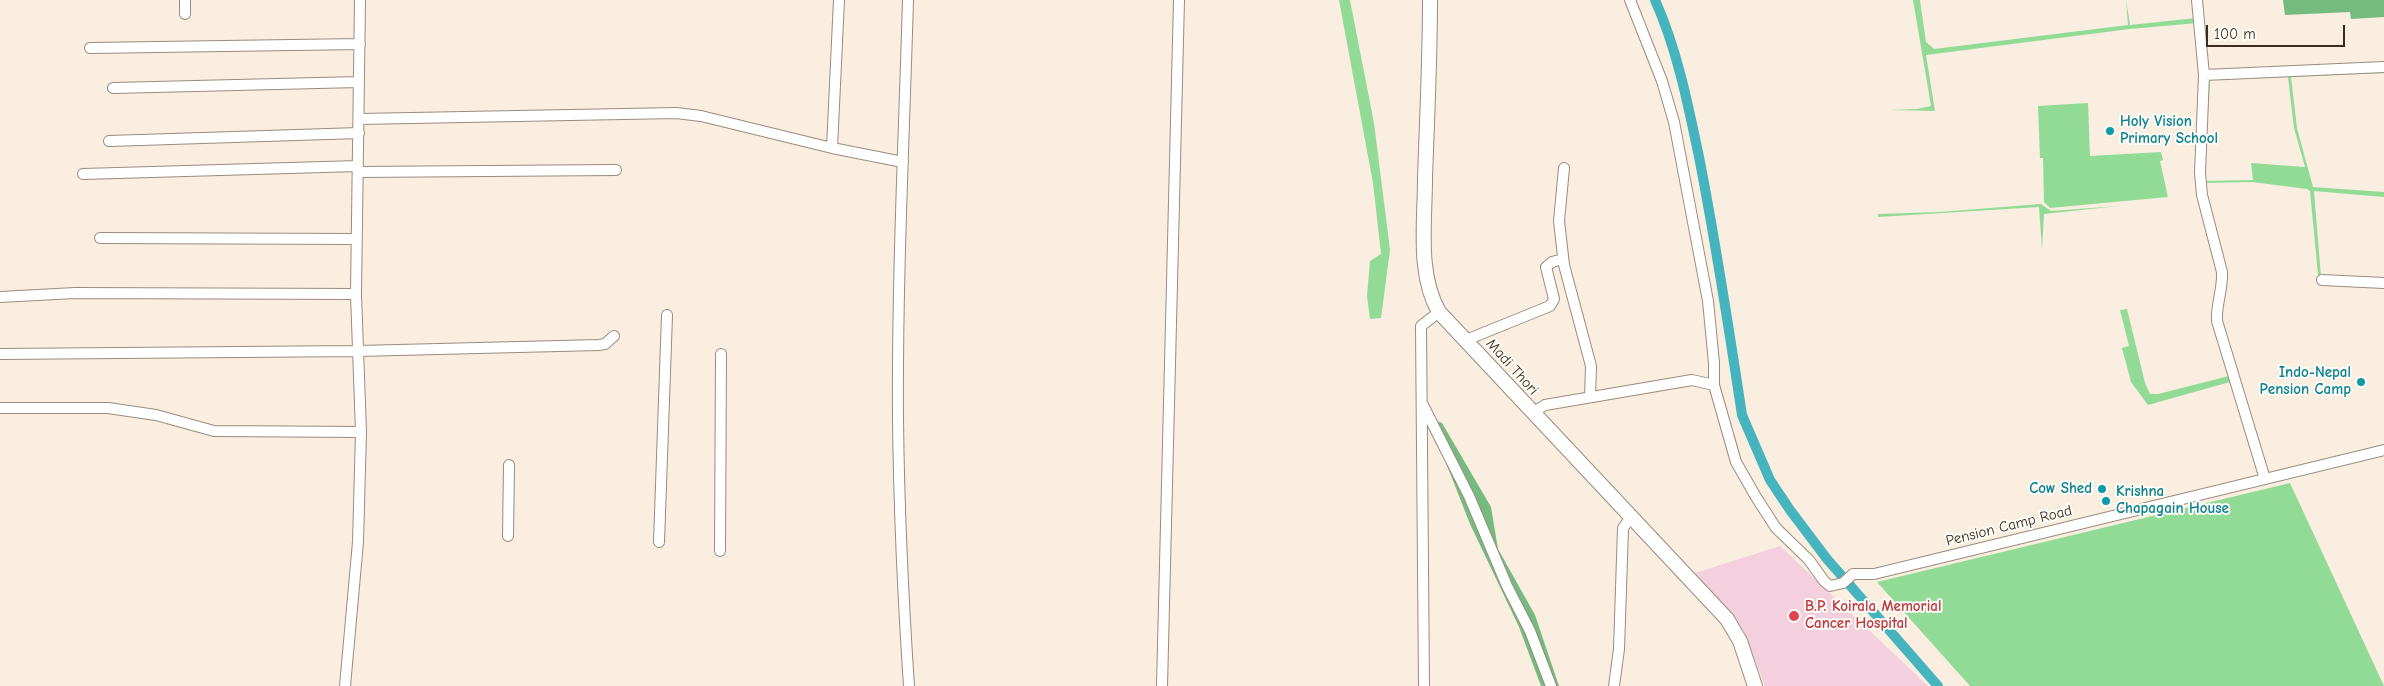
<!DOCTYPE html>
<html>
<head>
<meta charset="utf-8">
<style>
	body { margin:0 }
	#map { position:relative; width:2384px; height:686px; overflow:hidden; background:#f9eedf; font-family:"Comic Neue",sans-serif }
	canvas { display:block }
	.scale { position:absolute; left:2206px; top:25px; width:139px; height:22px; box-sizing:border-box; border:2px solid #3b2a1e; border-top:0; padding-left:6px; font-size:15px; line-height:18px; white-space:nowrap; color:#3b2a1e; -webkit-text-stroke:4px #fdfcf7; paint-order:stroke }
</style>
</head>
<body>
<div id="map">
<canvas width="2384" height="686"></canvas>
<div class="scale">100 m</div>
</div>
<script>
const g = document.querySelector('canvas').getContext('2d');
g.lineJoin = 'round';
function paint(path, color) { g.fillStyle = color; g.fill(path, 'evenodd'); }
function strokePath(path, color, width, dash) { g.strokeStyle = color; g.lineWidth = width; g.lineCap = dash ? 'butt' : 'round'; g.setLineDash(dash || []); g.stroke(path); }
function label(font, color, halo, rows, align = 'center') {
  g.font = font + ' "Comic Neue",sans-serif'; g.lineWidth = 4; g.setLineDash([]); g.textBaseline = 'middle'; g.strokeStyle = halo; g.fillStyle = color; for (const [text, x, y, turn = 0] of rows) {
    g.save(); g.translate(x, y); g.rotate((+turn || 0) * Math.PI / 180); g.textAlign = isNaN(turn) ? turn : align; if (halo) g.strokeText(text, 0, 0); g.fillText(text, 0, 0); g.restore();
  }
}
const built = new Path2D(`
	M1780,546L1928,686H1765L1744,631L1737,620L1692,574Z`);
const green = new Path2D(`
	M1339,0H1350L1374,123L1390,250L1381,318L1370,319L1367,296L1370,261L1381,254L1373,183Z
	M1913,0H1920L1926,42L1934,49L2128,25L2126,0L2130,25L2196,18L2197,23L2130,29L1926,55L1935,111L1890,110L1917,109L1931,106Z
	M2384,69V73L2291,77L2297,128L2313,187L2384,192V197L2314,191L2321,277L2384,281V287L2322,283L2319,285L2310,191L2307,189L2252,182L2204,183L2216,244L2202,180L2208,79ZM2288,77L2294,128L2305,167L2251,163L2253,180L2204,181L2210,80Z
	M2088,103L2090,156L2161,152L2163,160L2160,161L2168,197L2050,208L2044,202L2043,158H2040L2038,106Z
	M2041,204L2051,211L2118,206L2044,214L2042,249L2039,207L1878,217V214L1939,212Z
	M2127,309L2145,383L2150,394H2158L2229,376L2230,382L2148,405L2131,382L2122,348L2129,346L2120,310Z
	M2290,483L2384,686H1970L1877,582Z`);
const forest = new Path2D(`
	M2283,0H2384V17L2351,19L2350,12L2285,15Z
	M1428,417L1442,423L1491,507L1498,549L1535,615L1559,686H1541L1519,627L1470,524Z`);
const canal = new Path2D(`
	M1655,0C1677,49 1688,104 1699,157C1716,243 1729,329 1742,415L1770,480L1790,510L1827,559L1938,686`);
const minor = new Path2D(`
	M908,0C904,139 897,279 898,419C899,508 903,597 909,686
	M1630,0L1662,81L1674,122L1708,301L1714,363V385
	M2197,0L2204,75L2200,173L2202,195L2222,272C2223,289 2216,304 2217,321L2265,479
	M185,14V0
	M90,48L360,44
	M2204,75L2384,67
	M113,88L359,82
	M359,119L676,113L701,116L832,148L903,162
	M109,141L359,133
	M832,148L839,0
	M1564,168L1559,221L1564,265L1591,366L1590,397
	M358,172L616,170
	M83,174L358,166
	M100,238L356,239
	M2322,280L2384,283
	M0,297L75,293L356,294
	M1466,340L1550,306L1554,299L1546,267L1552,262L1563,259
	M0,354L358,351L599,345L605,344L614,336
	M1423,405L1469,496L1507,586L1530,631L1551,686
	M0,408H108L156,415L214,431L361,432
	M1532,413L1545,405L1692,380L1714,385L1736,462L1756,497L1776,528L1809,560L1824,581L1830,586L1843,583L1853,574H1874L2384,450
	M508,536L509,465
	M659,542L667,315
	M720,551L721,354
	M345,686L358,542L361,432L356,294L360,0
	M1162,686L1179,0
	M1424,686L1421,326L1439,312
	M1614,686L1619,649L1623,528L1631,517`);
const major = new Path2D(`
	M1430,0C1430,59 1427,119 1425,178C1425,222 1417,274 1439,312L1727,619L1740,641L1755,686`);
const markers = [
	[2110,131,5,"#0f9aa8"],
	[2361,382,5,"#0f9aa8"],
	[2102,489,5,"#0f9aa8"],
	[2106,501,5,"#0f9aa8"],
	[1794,616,6,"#e0444e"]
];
const cultureNames = [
	["Holy Vision",2120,122],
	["Primary School",2120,139],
	["Indo-Nepal",2351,373,"right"],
	["Pension Camp",2351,390,"right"],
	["Cow Shed",2092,489,"right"],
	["Krishna",2116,492],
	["Chapagain House",2116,509]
];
const streetNames = [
	["Madi Thori",1512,367,48],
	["Pension Camp Road",2009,526,-14]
];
const healthNames = [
	["B.P. Koirala Memorial",1805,607],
	["Cancer Hospital",1805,624]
];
paint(built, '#f4cfdd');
paint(green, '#92db97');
paint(forest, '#75bb80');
strokePath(canal, '#45b4be', 10);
strokePath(minor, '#9a8c7e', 12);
strokePath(major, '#9a8c7e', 16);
strokePath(minor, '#fff', 10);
strokePath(major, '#fff', 14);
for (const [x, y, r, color] of markers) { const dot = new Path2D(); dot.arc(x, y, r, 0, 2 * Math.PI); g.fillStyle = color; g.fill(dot); strokePath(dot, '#fdfcf7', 2); }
label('bold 15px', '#0d838f', '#fdfcf7', cultureNames, 'left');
label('15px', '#3b2a1e', '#fdfcf7', streetNames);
label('bold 15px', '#be3a42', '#fdfcf7', healthNames, 'left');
</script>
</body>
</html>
